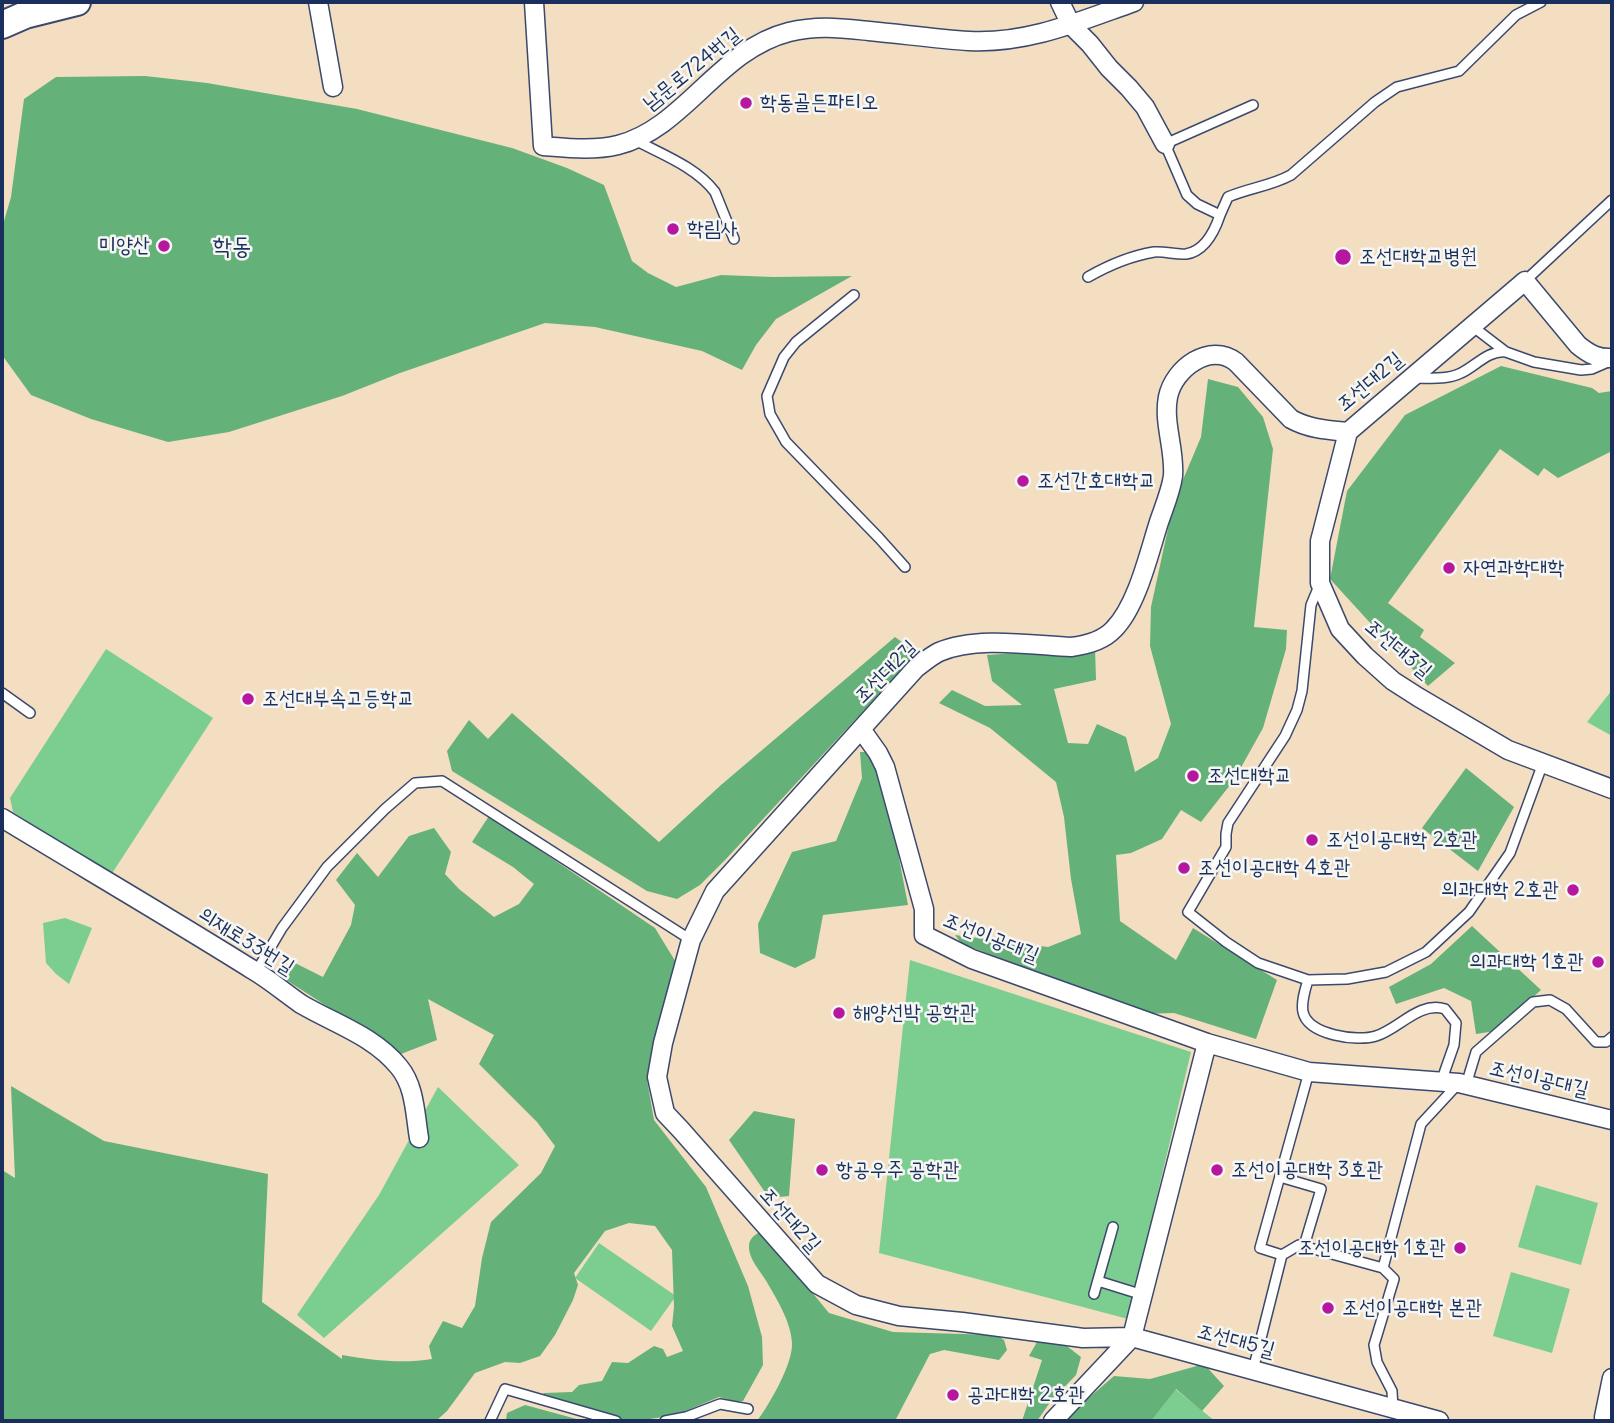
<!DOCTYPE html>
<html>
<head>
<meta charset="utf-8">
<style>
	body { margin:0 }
	#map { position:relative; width:1614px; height:1423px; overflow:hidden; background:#f3dec1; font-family:Delius,sans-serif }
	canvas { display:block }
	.frame { position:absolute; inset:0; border:4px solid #1b2f5e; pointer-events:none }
</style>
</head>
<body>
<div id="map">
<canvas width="1614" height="1423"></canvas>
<div class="frame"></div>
</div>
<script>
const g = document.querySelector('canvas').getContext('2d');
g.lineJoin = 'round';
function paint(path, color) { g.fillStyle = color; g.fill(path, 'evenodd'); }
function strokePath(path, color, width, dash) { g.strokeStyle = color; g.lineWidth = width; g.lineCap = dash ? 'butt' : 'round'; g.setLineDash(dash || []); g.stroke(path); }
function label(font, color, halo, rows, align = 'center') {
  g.font = font + ' Delius,"Poor Story",sans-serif'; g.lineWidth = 5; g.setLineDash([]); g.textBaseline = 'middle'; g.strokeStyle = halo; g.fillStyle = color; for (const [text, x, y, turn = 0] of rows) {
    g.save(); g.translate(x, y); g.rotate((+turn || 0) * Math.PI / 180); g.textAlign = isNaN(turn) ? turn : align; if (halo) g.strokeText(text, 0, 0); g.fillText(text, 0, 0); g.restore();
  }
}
const green = new Path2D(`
	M106,649L213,718L111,875L13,812L10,798Z
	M1612,690V736L1587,722Z
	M65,918L92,928L69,984L56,974L46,963L43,923Z
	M910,960L1191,1052L1128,1319L879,1253Z
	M438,1087L519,1165L324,1338L297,1315L379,1195Z
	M1536,1185L1598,1203L1581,1265L1518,1247Z
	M599,1243L676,1296L651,1331L575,1278Z
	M1511,1272L1570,1289L1552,1353L1493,1336Z
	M1175,1389L1215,1421H1151Z`);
const forest = new Path2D(`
	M145,76L207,83L357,109L512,148L567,168L604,185L632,261L648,273L676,287L721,275L773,277L852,276L776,319L756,345L742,370L702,351L595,327L545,323L400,373L342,396L229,432L168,442L91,419L31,395L2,355V228L11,197L24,99L56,77Z
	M1501,366L1592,388L1599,393L1612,391V451L1558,478L1544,468L1538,476L1500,449L1388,603L1424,630L1420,637L1455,663L1428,686L1330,579L1347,491L1405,415Z
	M1208,379L1238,387L1263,417L1273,449L1254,627L1287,630L1286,649L1263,728L1234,780L1201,822L1181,810L1162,839L1131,853L1116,855L1120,921L1176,960L1193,928L1277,980L1256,1039L1174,1013L1141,1014L961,943L955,935L1048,947L1081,934L1071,879L1064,817L1056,782L990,728L939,703L952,690L985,706L1022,705L992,681L987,655L1095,648L1096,680L1054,689L1068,743L1088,744L1097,724L1126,737L1135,772L1158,758L1171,724L1150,646L1151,607L1174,501L1201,437Z
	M895,637L917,653L726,859L700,885L677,899L647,891L452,771L447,751L469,720L488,739L512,713L659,842L721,785Z
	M860,752H871L885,786L908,905L823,915L815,958L795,968L760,953L758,924L792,852L836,841L862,778Z
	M1466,768L1514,807L1478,871L1422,828Z
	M489,816L655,928L677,964L647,1080L654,1120L706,1187L748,1286L762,1337L763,1365L743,1401L736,1402L719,1397L676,1415L650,1419L621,1420L542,1395L544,1393L572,1392L579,1385L602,1381L612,1362L628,1363L654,1346L663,1349L667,1357L683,1351L672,1326L674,1307L672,1250L655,1226L629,1223L605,1231L574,1273L578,1285L573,1300L555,1335L540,1356L520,1363L505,1362L475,1373L447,1411L436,1421H2V1170L15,1178L11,1086L104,1141L268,1174L262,1302L342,1359V1355C371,1360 402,1364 432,1359L429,1346L443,1321L462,1328L475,1306L482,1258L491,1222L541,1173L555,1146L537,1122L479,1064L494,1035L428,999L437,1040L401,1054L280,976L291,961L323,977L351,925L355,905L336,880L357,853L378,877L409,836L434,828L451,852L445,874L459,889L494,917L519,904L534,884L513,867L472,842Z
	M1472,926L1541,990L1495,1031L1476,1034L1471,1001L1444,988L1396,1004L1389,987L1431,964Z
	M754,1111L795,1119L789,1196L769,1198L729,1140Z
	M758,1233L765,1235L829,1313L893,1332L997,1335L1004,1340L1007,1350L999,1360L944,1350L930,1354L895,1421H757C769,1405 793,1364 792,1343C791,1321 776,1298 765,1279C759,1270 748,1257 749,1246C749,1240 753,1236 758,1233Z
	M1059,1340L1081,1357L1076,1375L1051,1401L1037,1421H1022L1042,1360L1029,1356L1037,1342Z
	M1204,1364L1224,1386L1202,1411L1176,1389L1151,1421H1066L1070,1414L1114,1376L1150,1379Z
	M525,1405L584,1421H511L506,1420L507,1413Z`);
const service = new Path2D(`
	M1253,105L1165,144L1187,195L1197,204L1220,215L1228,197C1249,188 1271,186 1291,175L1375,102L1397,87L1459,71L1516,15L1541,2
	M635,140C663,155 696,167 715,192L734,239
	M1088,277C1109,265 1130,256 1154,252C1165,251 1176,255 1186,254C1206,251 1215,230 1220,215
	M1525,281L1612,200
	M854,295L796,342L784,357L767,396L770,414L786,442L879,538L905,567
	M1472,326L1506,352L1534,362L1581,370L1592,369L1608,362
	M1416,378C1430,378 1447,380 1461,373C1476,366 1488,350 1506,352
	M1319,586L1311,605L1302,691L1297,710L1285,736L1228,823L1226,834V847L1188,912L1226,942L1258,963L1308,980L1347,979L1386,972L1426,952L1469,912L1510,853L1543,763
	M2,693L30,713
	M256,972L282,928L327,867L385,809L415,783L442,781L691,940
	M1308,980C1305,990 1301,1002 1303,1012C1308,1035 1357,1042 1376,1036C1399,1029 1419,1001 1445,1009L1456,1023L1454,1045L1441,1082
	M1466,1085L1476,1052L1533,1002L1550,1000L1566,1009L1596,1042H1606L1612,1037
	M1280,1177L1321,1189L1304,1246
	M1282,1255L1299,1245L1383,1268L1421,1124L1458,1084
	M1383,1268L1394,1279L1374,1345L1377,1362L1392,1391L1393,1409
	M1098,1281L1143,1295
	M1094,1294L1113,1227
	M1253,1370L1282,1255L1260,1248L1309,1072
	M490,1421L505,1389L616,1421
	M665,1421L686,1417L720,1404L748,1409`);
const minor = new Path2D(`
	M318,2L333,87
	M534,2L543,146C568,148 593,151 618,145C685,128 718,50 789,32C818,25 840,28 869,31C902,34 936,39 969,41C1028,44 1080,21 1134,2
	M1060,2L1071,25L1090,44L1109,68L1129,88L1145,107L1165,144
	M1348,432L1320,541V583L1340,629L1365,656L1393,681L1418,697L1508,750L1612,789
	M861,729L878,753L885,767L924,909V935L972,959L1207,1043L1309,1072L1459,1083L1612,1120
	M2,818C86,869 170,918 253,970C270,980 285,993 301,1004C335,1024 374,1036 399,1067C415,1086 415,1114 419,1138
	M1207,1043L1132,1337L1083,1338L962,1322L899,1316L856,1305L817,1284L681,1130L665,1113L657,1077L663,1043L691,940L715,891L916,668C924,662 931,656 939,652C976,636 1031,645 1071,647C1087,645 1103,641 1114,629C1137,606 1149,553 1159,522C1164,507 1171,491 1173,476C1175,449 1163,423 1168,397C1174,368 1210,342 1236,362L1291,419C1309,429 1328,430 1348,432L1525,281L1578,345C1589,354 1598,359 1612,358
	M1053,1421L1132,1337L1439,1421
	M1605,1421L1604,1417L1612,1378`);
const primary = new Path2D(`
	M2,25L25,15L77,2`);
const markers = [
	[746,103,7,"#b5179e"],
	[673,229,7,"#b5179e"],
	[164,246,7,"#b5179e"],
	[1343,257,9,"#b5179e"],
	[1023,481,7,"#b5179e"],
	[1449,568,7,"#b5179e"],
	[248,699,7,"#b5179e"],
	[1193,776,7,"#b5179e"],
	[1312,840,7,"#b5179e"],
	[1184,868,7,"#b5179e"],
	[1573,890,7,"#b5179e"],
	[1598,962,7,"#b5179e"],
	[839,1013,7,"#b5179e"],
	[822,1170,7,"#b5179e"],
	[1217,1170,7,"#b5179e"],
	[1460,1248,7,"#b5179e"],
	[1328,1308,7,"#b5179e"],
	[953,1395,7,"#b5179e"]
];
const streetNames = [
	["남문로724번길",692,69,-39],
	["조선대2길",1370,382,-40],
	["조선대3길",1398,649,40],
	["조선대2길",886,672,-45],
	["조선이공대길",991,938,22],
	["의재로33번길",246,941,32],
	["조선이공대길",1539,1079,13],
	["조선대2길",790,1220,48],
	["조선대5길",1236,1341,15]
];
const poiNames = [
	["학동골든파티오",760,103],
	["학림사",687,229],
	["미양산",150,246,"right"],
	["조선대학교병원",1359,257],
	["조선간호대학교",1037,481],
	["자연과학대학",1463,568],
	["조선대부속고등학교",262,699],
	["조선대학교",1207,776],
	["조선이공대학 2호관",1326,840],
	["조선이공대학 4호관",1198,868],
	["의과대학 2호관",1559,890,"right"],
	["의과대학 1호관",1584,962,"right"],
	["해양선박 공학관",853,1013],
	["항공우주 공학관",836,1170],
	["조선이공대학 3호관",1231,1170],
	["조선이공대학 1호관",1446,1248,"right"],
	["조선이공대학 본관",1342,1308],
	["공과대학 2호관",967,1395]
];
const quarterNames = [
	["학동",232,247]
];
paint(green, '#7cce90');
paint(forest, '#65b17a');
strokePath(service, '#3b496d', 12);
strokePath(minor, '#3b496d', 21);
strokePath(primary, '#3b496d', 30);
strokePath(service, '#fff', 9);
strokePath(minor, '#fff', 18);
strokePath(primary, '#fff', 26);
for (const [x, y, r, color] of markers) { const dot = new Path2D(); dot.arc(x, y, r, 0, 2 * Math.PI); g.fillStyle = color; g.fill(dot); strokePath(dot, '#f6f6f2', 2.5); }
label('21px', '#1b2f5e', '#f6f6f2', streetNames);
label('21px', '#1b2f5e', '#f6f6f2', poiNames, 'left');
label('24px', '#1b2f5e', '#f6f6f2', quarterNames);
</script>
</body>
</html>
